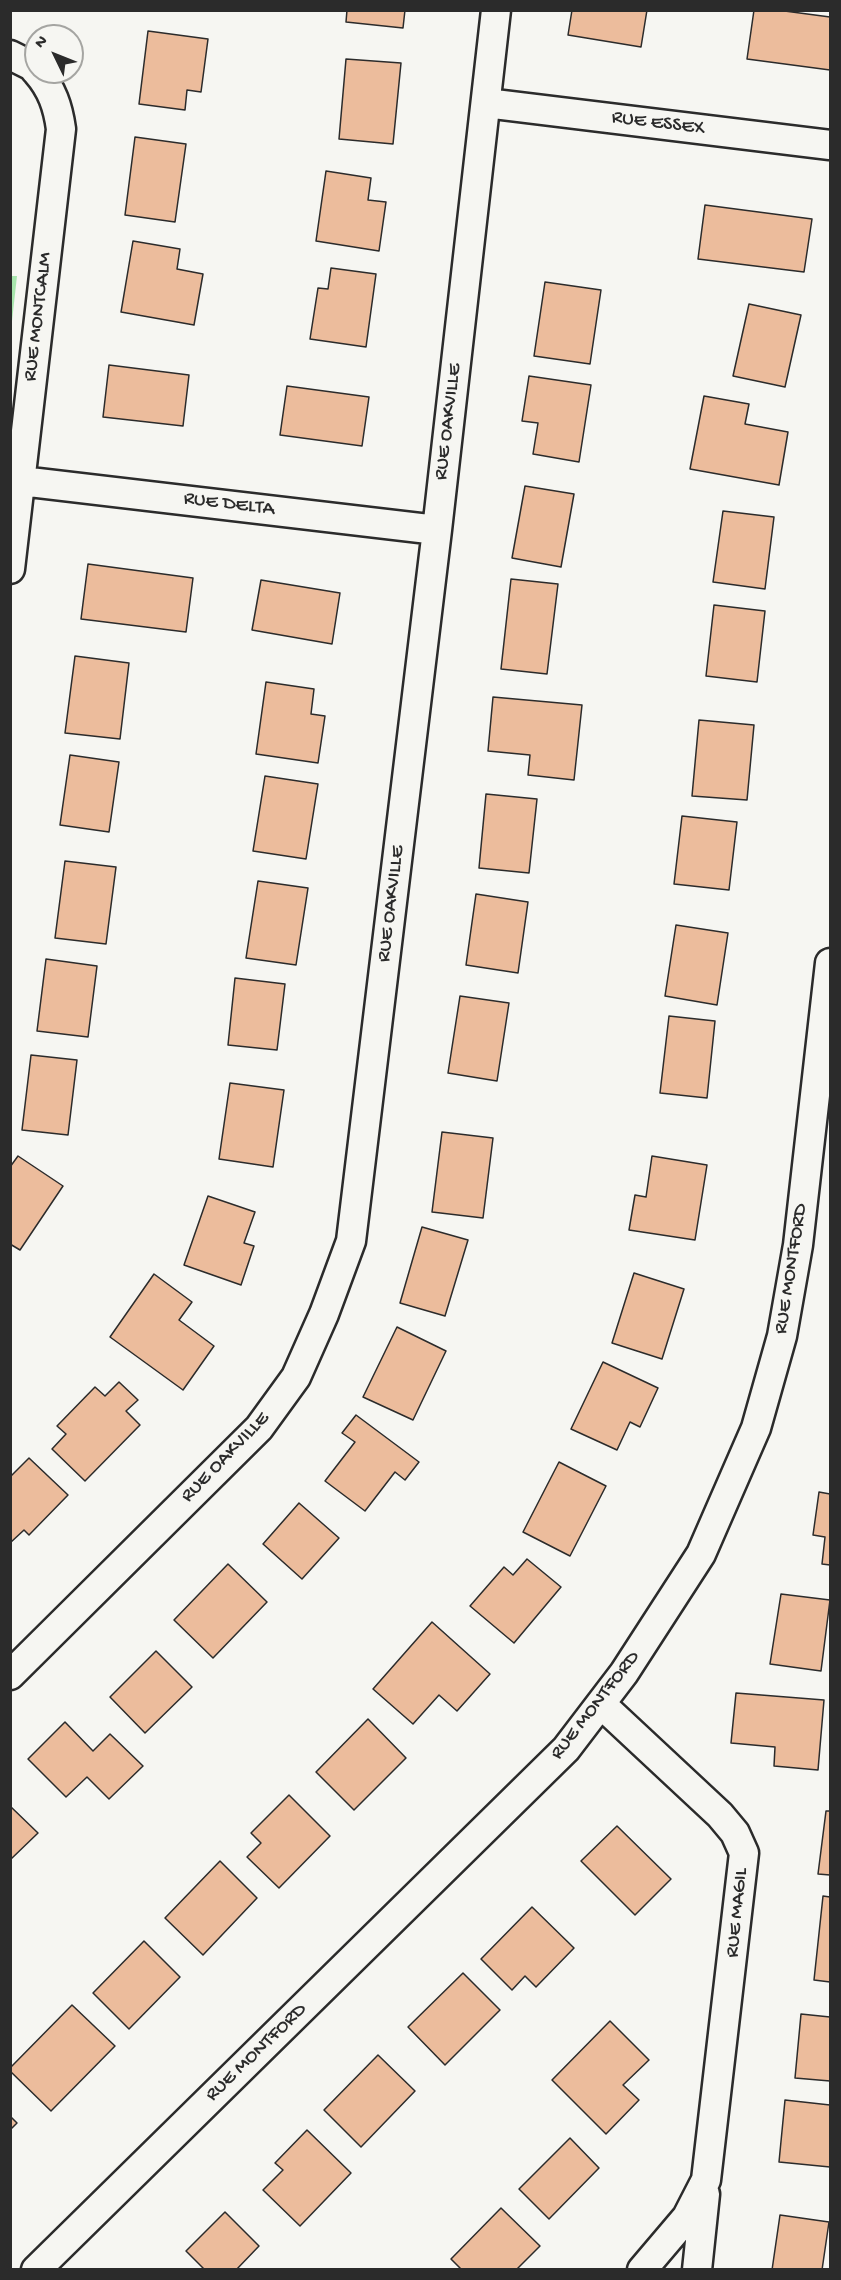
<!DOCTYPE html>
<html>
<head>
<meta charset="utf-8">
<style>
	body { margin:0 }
	#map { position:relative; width:841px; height:2280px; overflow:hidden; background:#f6f6f2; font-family:"Gochi Hand",sans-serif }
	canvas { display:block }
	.frame { position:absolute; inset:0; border:12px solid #2b2b2b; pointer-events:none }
	.north { position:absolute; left:24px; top:24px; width:60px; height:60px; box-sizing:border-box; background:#f6f6f2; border:2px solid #a5a5a2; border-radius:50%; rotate:313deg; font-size:16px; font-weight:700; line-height:24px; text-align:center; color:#2b2b2b }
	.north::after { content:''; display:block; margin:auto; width:21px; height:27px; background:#2b2b2b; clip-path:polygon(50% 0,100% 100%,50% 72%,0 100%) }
</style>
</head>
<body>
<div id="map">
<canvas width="841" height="2280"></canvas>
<div class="frame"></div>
<div class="north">N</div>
</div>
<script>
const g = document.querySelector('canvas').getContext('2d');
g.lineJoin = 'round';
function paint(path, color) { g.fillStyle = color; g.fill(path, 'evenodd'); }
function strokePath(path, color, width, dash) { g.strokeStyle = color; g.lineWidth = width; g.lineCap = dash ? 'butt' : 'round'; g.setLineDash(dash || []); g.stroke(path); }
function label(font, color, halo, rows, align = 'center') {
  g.font = font + ' "Gochi Hand",sans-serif'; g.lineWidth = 4.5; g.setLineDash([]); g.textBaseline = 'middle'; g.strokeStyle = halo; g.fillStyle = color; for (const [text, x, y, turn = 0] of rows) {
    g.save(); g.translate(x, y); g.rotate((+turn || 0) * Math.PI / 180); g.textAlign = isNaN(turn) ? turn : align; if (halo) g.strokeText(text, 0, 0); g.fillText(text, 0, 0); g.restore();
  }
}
const green = new Path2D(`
	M11,276H17L11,330L10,276Z`);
const building = new Path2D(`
	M347,10H405L403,28L346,22Z
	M572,10H647L641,47L568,35Z
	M754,10H777L830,17V70L747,59Z
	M148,31L208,39L201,92L187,90L185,110L139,104Z
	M346,59L401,63L393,144L339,139Z
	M135,137L186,144L175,222L125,215Z
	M326,171L371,178L368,200L386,202L379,251L316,241Z
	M705,205L812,219L804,272L698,259Z
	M133,241L180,249L177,269L203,274L194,325L121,312Z
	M331,268L376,274L366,347L310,339L318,288L328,289Z
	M545,282L601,290L590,364L534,356Z
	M749,304L801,315L785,387L733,376Z
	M109,365L189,375L183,426L103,417Z
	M529,376L591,385L579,462L533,454L538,423L522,421Z
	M287,386L369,397L362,446L280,435Z
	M704,396L749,404L745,424L788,432L779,485L690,469Z
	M525,486L574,494L561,567L512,558Z
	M723,511L774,517L765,589L713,582Z
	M88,564L193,578L186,632L81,619Z
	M511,579L558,584L547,674L501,669Z
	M261,580L340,593L332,644L252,630Z
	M714,605L765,611L757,682L706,676Z
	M75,656L129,663L120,739L65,733Z
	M266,682L314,689L311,714L325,716L318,763L256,754Z
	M493,697L582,705L574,780L528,775L530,755L488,751Z
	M699,720L754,725L747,800L692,796Z
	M70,755L119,762L109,832L60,825Z
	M265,776L318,784L306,859L253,851Z
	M486,794L537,799L529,873L479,868Z
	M682,816L737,822L729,890L674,884Z
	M65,861L116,867L106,944L55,938Z
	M258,881L308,888L296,965L246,958Z
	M476,894L528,902L518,973L466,965Z
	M676,925L728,933L717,1005L665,996Z
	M46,959L97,966L88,1037L37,1031Z
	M235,978L285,984L277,1050L228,1045Z
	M460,996L509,1003L497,1081L448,1073Z
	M669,1016L715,1021L707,1098L660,1093Z
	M31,1055L77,1060L68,1135L22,1130Z
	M230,1083L284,1090L273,1167L219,1159Z
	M442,1132L493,1138L483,1218L432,1212Z
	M18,1156L63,1186L20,1250L10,1244V1167Z
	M652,1156L707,1165L695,1240L629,1230L635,1195L646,1197Z
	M208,1196L255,1212L244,1243L254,1246L241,1285L184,1265Z
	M422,1227L468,1240L445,1316L400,1303Z
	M634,1273L684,1289L662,1359L612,1343Z
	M154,1274L192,1302L179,1320L214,1346L183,1390L110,1337Z
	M397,1327L446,1351L413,1420L363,1397Z
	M603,1362L658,1388L640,1427L630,1422L617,1450L571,1429Z
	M119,1382L138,1400L126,1411L140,1425L85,1481L52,1449L66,1434L57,1426L95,1387L105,1396Z
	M356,1415L419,1462L405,1480L395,1472L365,1511L325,1481L355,1442L342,1433Z
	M29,1458L68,1495L29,1535L24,1530L10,1543V1477Z
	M559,1462L606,1486L570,1556L523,1532Z
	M819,1492L830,1494V1565L822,1564L825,1537L813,1535Z
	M299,1503L339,1538L302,1579L263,1544Z
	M527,1559L561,1587L514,1643L470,1606L504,1567L513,1575Z
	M228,1564L267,1602L213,1658L174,1620Z
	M781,1594L830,1600L821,1671L770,1664Z
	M432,1622L490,1674L457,1711L439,1695L413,1724L373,1689Z
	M156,1651L192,1687L145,1733L110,1697Z
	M736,1693L824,1700L818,1770L774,1766L775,1747L731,1743Z
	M368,1719L406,1758L354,1810L316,1772Z
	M65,1722L93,1751L110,1734L143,1766L109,1799L87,1777L66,1797L28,1759Z
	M289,1795L330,1836L279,1888L247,1857L261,1843L251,1833Z
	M10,1806L38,1833L10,1860Z
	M826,1811H830V1875L818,1874Z
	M617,1826L671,1879L635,1915L581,1861Z
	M220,1861L257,1898L203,1955L165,1918Z
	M823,1896L830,1897V1982L814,1980Z
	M532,1907L574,1948L536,1987L525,1976L512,1990L481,1959Z
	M144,1941L180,1977L129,2029L93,1993Z
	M463,1973L500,2010L445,2065L408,2027Z
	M72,2005L115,2046L51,2111L10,2071V2068Z
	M801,2014L830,2017V2081L795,2078Z
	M610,2021L649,2060L623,2085L639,2100L606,2134L552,2080Z
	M378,2055L415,2091L361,2147L324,2110Z
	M785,2100L830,2105V2167L779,2162Z
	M10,2116L17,2123L10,2130Z
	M307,2130L351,2173L300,2226L263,2190L283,2170L275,2163Z
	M570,2138L599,2168L549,2219L519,2189Z
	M501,2208L540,2246L516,2270H462L451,2259Z
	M225,2212L259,2246L236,2270H205L186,2251Z
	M780,2215L829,2222L822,2270H772Z`);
const minor = new Path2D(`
	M10,55L32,66L36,71
	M486,103L830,145
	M21,481L437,530
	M10,569L61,129C58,107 52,89 37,72
	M10,1675L259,1428L296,1377L324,1314L351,1241L437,530L496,10
	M601,1704L720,1815L735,1833L744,1853L706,2180L687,2217L642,2270
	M36,2270L566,1749L624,1673L701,1554L756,1428L782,1336L798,1245L830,963
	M697,2270L705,2194`);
const streetNames = [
	["RUE ESSEX",658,124,7],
	["RUE MONTCALM",39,317,-83],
	["RUE OAKVILLE",449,422,-83],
	["RUE DELTA",229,505,7],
	["RUE OAKVILLE",392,904,-83],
	["RUE MONTFORD",792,1269,-81],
	["RUE OAKVILLE",226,1458,-46],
	["RUE MONTFORD",596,1706,-52],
	["RUE MAGIL",738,1913,-84],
	["RUE MONTFORD",257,2053,-44]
];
paint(green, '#a7e5ac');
paint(building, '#ecbc9c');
strokePath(building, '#2b2b2b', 1.5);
strokePath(minor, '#2b2b2b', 33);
strokePath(minor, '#f6f6f2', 28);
label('20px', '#2b2b2b', '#f6f6f2', streetNames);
</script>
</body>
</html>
